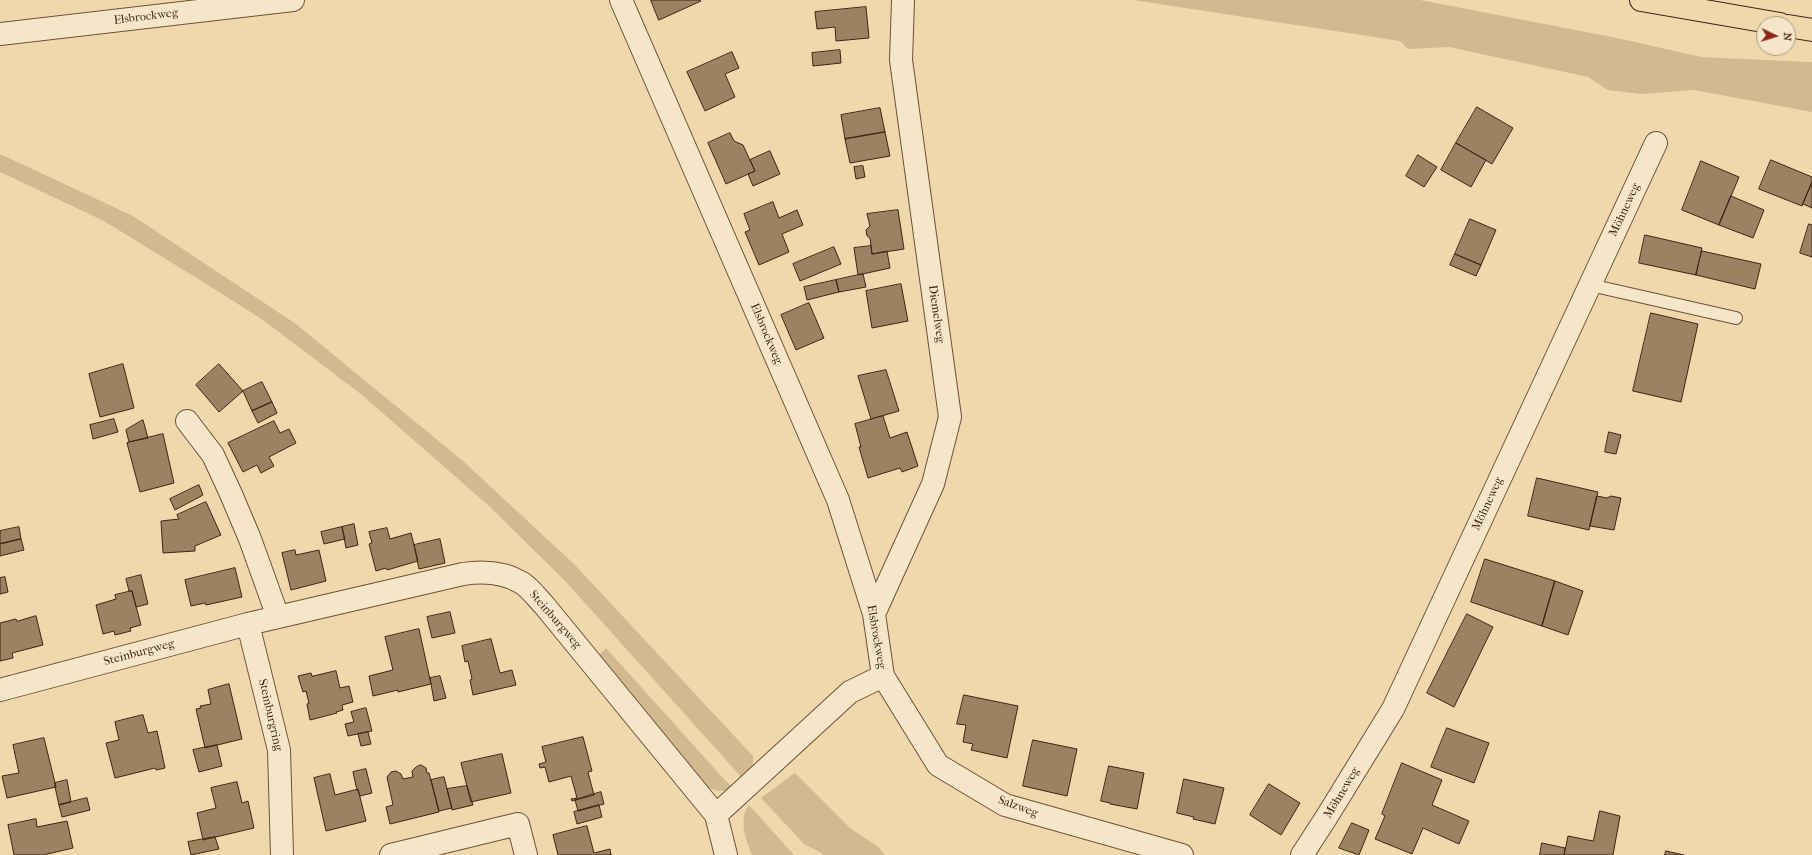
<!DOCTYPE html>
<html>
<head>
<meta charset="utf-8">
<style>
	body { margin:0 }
	#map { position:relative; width:1812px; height:855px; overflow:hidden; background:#f0d8ad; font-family:"IM FELL French Canon",serif }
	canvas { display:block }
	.north { position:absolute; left:1756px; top:16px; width:40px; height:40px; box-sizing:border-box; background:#f5e6ca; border:1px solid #ad9880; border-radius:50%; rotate:94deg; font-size:11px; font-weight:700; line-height:16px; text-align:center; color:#412411 }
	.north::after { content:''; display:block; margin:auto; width:14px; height:18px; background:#8f2418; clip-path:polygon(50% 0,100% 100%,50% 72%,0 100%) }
</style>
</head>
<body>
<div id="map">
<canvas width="1812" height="855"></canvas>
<div class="north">N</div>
</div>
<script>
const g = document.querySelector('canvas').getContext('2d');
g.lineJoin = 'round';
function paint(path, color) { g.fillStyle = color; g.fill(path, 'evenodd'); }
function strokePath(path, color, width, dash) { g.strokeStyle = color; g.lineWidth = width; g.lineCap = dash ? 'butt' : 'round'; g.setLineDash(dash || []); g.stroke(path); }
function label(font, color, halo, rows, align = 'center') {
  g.font = font + ' "IM FELL French Canon",serif'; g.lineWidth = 3; g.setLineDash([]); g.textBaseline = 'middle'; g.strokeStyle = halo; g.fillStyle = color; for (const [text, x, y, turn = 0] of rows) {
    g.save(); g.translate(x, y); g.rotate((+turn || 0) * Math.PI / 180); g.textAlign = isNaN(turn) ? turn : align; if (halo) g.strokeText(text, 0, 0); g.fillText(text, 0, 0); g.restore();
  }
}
const green = new Path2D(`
	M1133,0H1420L1617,38L1701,57L1809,62H1812V112L1694,90L1641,94L1608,90L1588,77L1449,47L1408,49L1400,41Z
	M0,154L133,216L296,324L463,461L574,564L753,756V765L743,779L567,583L489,506L362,395L263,320L216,290L104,221L0,172Z
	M606,648L723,778L735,790C718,792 713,791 698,782L599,655Z
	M795,773L851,829L877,846L885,855H825L804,844L761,798Z
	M749,805L794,855H752C746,841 738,818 749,805Z`);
const building = new Path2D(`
	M651,0H700L701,1L659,20Z
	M866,7L869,38L836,41L835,27L817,29L815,12Z
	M840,50L841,63L813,66L812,53Z
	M732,52L739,68L725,74L735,97L705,111L687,72Z
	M1477,107L1513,128L1492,164L1456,143Z
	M880,108L885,132L845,139L841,115Z
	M885,132L890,156L850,163L845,139Z
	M730,133L734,141L743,145L755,171L726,184L708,143Z
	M1456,143L1486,160L1471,187L1441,170Z
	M770,151L780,174L753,186L748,174L755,171L750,160Z
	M1418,155L1437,167L1424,187L1406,176Z
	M1771,160L1812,177V182L1802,206L1759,189Z
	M1701,161L1739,177L1719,225L1682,210Z
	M863,166L865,177L856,179L854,167Z
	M1812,182V208L1803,204Z
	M1731,196L1764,210L1753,238L1719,225Z
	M773,202L779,218L797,210L803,225L782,234L789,252L759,265L745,232L750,230L744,214Z
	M898,210L904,249L872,254L870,238L867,236L866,230L870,226L867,214Z
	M1470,219L1496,230L1481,265L1455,254Z
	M1809,224L1812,225V257L1800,253Z
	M1645,235L1702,248L1696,275L1639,263Z
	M871,246L872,254L887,251L890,268L858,275L854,248Z
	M834,247L841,264L800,281L793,264Z
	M1702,251L1761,264L1755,289L1696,275Z
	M1455,254L1481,265L1476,276L1450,265Z
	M863,274L866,287L839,292L836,280Z
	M836,280L839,292L807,300L804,287Z
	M901,284L908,321L872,328L866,291Z
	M809,303L824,338L796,350L781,315Z
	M1651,313L1698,324L1681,402L1633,391Z
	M123,364L134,408L100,417L89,374Z
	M219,364L243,391L219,412L196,385Z
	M886,370L899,411L871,419L858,376Z
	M262,382L272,402L252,411L243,391Z
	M272,402L277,413L258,423L252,411Z
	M883,416L890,438L907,432L918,466L902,472L900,468L868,478L859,447H861L855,424Z
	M114,419L118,432L93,439L90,425Z
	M143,420L148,438L129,442L126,430Z
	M274,421L280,433L289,429L296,443L269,457L274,466L261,473L257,465L243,472L228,443Z
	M1609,432L1621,435L1616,454L1605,452Z
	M163,434L174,483L140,492L127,443Z
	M1537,478L1598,492L1589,530L1528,516Z
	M199,485L203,495L175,510L170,499Z
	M1597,496L1607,498L1611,496L1621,498L1614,530L1590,526Z
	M206,502L221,535L195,546V551L163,553L161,521L179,519L177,515Z
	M354,524L358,545L346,548L342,527Z
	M19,527L21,539L0,544V531Z
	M342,527L345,539L324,544L321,532Z
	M387,528L390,539L411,533L418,561L387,570L386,568L376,571L369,544L372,543L369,532Z
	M21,539L24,550L0,556V544Z
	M440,539L445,563L419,569L414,545Z
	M295,550L296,555L319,550L326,581L291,590L282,553Z
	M1485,559L1555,581L1542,626L1471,602Z
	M235,568L242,597L206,605L205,603L191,606L185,580Z
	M141,575L148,604L136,607L132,591H129L126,579Z
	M5,577L8,592L0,594V578Z
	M1555,581L1583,591L1568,635L1542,626Z
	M132,591L141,625L130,628L131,631L115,635L114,631L103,634L96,605L116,599L115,595Z
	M450,612L455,633L432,638L427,617Z
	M1467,614L1493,627L1454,707L1427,693Z
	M36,616L43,645L12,653L13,658L0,661V623L16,619L17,621Z
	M419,629L431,684L398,692V690L373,696L369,676L393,670L385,637Z
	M491,639L500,673L512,670L516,685L473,695L470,680L472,679L468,661L465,662L462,646Z
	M336,671L340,688L349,686L353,702L342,705L343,710L336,712L337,713L310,720L307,704L309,703L306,691L303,692L298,676L311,673L312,676Z
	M440,676L446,698L434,701L430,678Z
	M229,684L242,739L205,748L196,709L201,708L200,706L211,704L208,690Z
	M964,695L1018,706L1007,758L971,750L973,744L963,742L966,725L957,724Z
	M366,708L372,731L348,736L345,724L354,722L351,712Z
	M143,715L148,733L157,731L165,768L156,770L155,768L115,778L106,743L119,740L115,722Z
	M1447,728L1489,743L1474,783L1431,767Z
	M368,732L371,744L361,746L358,734Z
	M583,737L592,771L588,772L594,795L572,801L571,799L577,798L571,776L549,782L545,767L540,768L539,764L546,762L542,747Z
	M44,738L56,787L7,798L2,776L19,773L13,745Z
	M1033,740L1077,749L1067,796L1023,786Z
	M217,745L222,766L199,772L193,750Z
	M502,754L511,793L471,802L461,763Z
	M1402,763L1442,780L1432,805L1469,821L1459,844L1423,828L1412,854L1375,839L1385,816L1382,814Z
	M421,765L426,768L427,773H429L439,812L390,824L386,807L393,805L387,777L391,772L396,771L401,774L403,779L413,777L412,771L416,767Z
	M1109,766L1144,773L1137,809L1110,804V803L1101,801Z
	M366,769L372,793L360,796L356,786L353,772Z
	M330,774L335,795L358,789L366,821L326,831L314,778Z
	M444,777L452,808L439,811L431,780Z
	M1184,779L1224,788L1215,824L1193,819L1194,817L1177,813Z
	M67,780L71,802L59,805L55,787V783Z
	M237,782L242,803L248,801L254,828L203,840L197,813L216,808L211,788Z
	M1269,784L1300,803L1281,835L1250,815Z
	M467,786L473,805L452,810L447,789Z
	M601,792L604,804L578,811L575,800Z
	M87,798L90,810L62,817L59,805Z
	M599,805L602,817L577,824L574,812Z
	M1600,811L1620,816L1613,855H1564L1568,836L1593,841Z
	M36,819L37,827L67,821L73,848L43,855H14L8,825Z
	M1352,823L1369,830L1359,855L1339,848Z
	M587,826L594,853L610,849L611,855H558L553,835Z
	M215,837L219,849L191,855L188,842Z
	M1542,843L1565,848L1564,855H1540Z
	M1666,851L1684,855H1665Z`);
const service = new Path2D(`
	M1590,285L1736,318`);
const minor = new Path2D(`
	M621,0L838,500L874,614L883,676L938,765L1005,805L1182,855
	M0,34L293,0
	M187,421L213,455L231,494L250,539L278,617
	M874,614L933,484L950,417L901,60L903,0
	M248,624L279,750L282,855
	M0,690L248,624L463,574C483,571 504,572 522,583C530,588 538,599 544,605L716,815L726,855
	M716,815L850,692L883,676
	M391,855L518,824L526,855
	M1302,855L1326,818L1393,709L1656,143`);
const trunk = new Path2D(`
	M1641,0L1780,24
	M1788,26L1812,30`);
const streetNames = [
	["Elsbrockweg",146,17,-7],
	["Möhneweg",1625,210,-65],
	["Diemelweg",936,314,82],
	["Elsbrockweg",766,334,67],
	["Möhneweg",1488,504,-65],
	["Steinburgweg",555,620,49],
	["Elsbrockweg",876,637,80],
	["Steinburgweg",139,653,-15],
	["Steinburgring",270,715,77],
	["Möhneweg",1342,793,-59],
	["Salzweg",1018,807,20]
];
paint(green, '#d2b992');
paint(building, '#9c8262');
strokePath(building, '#412411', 1);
strokePath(service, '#6d5138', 14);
strokePath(minor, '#6d5138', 24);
strokePath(trunk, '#412411', 24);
strokePath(service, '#f5e6ca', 12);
strokePath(minor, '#f5e6ca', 22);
strokePath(trunk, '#f0d8ad', 22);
label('12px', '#412411', '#f5e6ca', streetNames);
</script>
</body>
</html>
